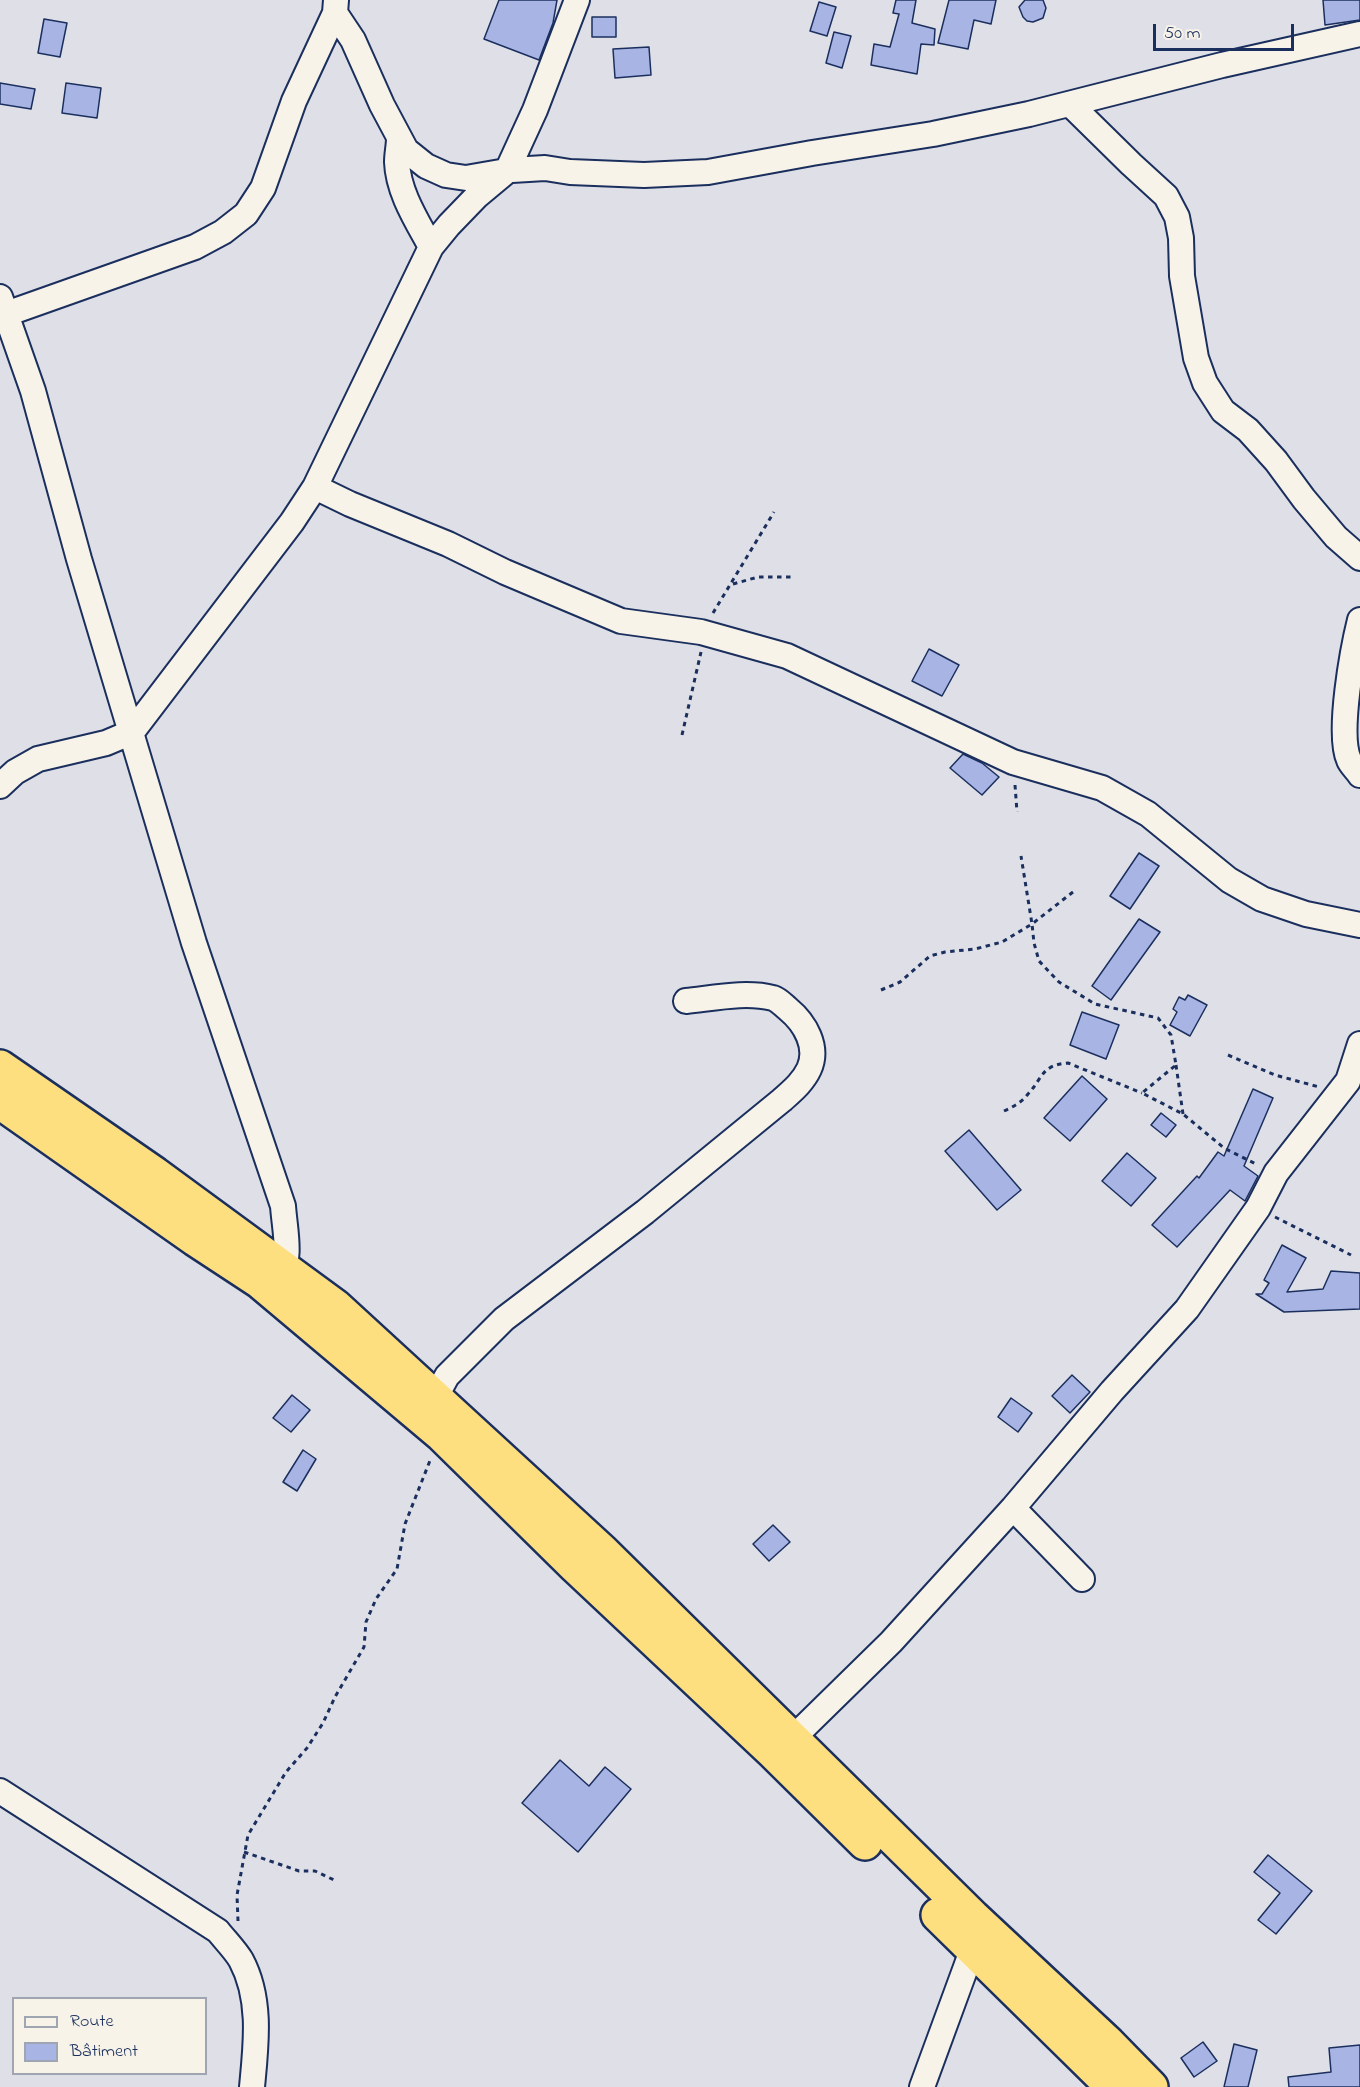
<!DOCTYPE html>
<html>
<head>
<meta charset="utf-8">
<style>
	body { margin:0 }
	#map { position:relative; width:1360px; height:2087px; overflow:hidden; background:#dfe0e7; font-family:"Indie Flower",sans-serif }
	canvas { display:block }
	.legend { position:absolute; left:12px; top:1997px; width:195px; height:78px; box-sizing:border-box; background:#f7f3e8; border:2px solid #9fa5b1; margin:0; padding:8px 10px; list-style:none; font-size:18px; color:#1b2f5e }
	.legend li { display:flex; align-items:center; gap:12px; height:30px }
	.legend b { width:30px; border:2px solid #9fa5b1 }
	.scale { position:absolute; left:1153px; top:24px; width:141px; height:27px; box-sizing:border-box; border:3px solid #1b2f5e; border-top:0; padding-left:8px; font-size:18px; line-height:21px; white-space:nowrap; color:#1b2f5e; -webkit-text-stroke:4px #f7f3e8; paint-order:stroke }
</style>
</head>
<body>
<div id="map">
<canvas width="1360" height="2087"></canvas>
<ul class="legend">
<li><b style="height:8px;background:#f7f3e8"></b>Route</li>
<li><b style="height:16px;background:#a7b4e4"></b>Bâtiment</li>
</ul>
<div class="scale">50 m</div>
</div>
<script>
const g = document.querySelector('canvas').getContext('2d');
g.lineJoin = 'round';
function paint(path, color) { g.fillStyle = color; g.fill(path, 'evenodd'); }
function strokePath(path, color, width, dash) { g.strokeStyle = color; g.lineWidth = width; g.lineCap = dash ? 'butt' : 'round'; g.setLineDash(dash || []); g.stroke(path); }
const building = new Path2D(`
	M499,0H557L553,23L539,60L484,39Z
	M896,0H916L912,23L935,29L934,45L921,44L917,74L871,65L874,44L890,47L899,14L893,13Z
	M949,0H996L991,24L974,20L968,49L938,43Z
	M1025,0H1043L1046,8L1043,18L1033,22L1027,21L1023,17L1019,7Z
	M1323,0H1360V20L1325,25Z
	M819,2L836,7L827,36L810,31Z
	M592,17H616V37H592Z
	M44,19L67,23L60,57L38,53Z
	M834,32L851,36L842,68L826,63Z
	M649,47L651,75L615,78L613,49Z
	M0,83L35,89L31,109L0,104Z
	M66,83L101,88L97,118L62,113Z
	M929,649L959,665L942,696L912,681Z
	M963,754L982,763L999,777L982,795L950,768Z
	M1139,853L1159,866L1130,909L1110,896Z
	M1139,919L1160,932L1111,1000L1092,986Z
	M1188,995L1207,1005L1190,1036L1170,1025L1177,1012L1173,1009L1179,997L1185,1000Z
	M1082,1012L1119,1025L1106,1059L1070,1045Z
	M1082,1076L1107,1099L1070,1141L1044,1118Z
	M1253,1089L1273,1098L1244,1166L1258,1176L1245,1201L1230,1190L1177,1247L1152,1225L1197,1176L1199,1178L1218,1152L1224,1156Z
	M1161,1113L1176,1125L1166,1137L1151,1125Z
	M969,1130L1021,1190L997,1210L945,1151Z
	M1127,1153L1156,1178L1131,1206L1102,1181Z
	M1282,1245L1306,1258L1287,1292L1323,1289L1331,1271L1360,1273V1309L1284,1312L1256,1294H1262L1269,1283L1264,1280Z
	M1072,1375L1090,1392L1070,1413L1052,1396Z
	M292,1395L310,1410L291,1432L273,1418Z
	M1011,1398L1032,1413L1018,1432L998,1417Z
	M303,1450L316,1459L297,1491L283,1482Z
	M773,1525L790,1542L769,1561L753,1544Z
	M560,1760L589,1786L605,1767L631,1789L578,1852L522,1803Z
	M1268,1855L1312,1891L1276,1934L1258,1920L1280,1893L1254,1872Z
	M1203,2042L1217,2061L1194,2077L1181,2058Z
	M1234,2044L1257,2050L1248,2087H1224Z
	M1360,2045V2087H1289L1288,2077L1331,2072L1329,2048Z`);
const path = new Path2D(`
	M733,584L758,577H793
	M713,613L774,512
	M682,735L701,652
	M1015,785L1017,812
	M1073,892L1032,924L1034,943L1039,961L1059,982L1095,1004L1158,1018L1171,1035L1176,1065L1142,1093L1183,1114L1224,1148L1258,1165
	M881,990L900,982L930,956L945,952L975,949L1002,942L1032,924L1021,856
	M1228,1055L1275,1075L1319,1087
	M1176,1065L1183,1114
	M1004,1111C1013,1107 1022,1102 1028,1094C1043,1078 1041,1065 1068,1063L1142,1093
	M1275,1217L1351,1255
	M244,1852L299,1871H315L334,1880
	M238,1921L237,1895L248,1835L286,1772L307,1748L323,1723L335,1697L364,1647L366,1622L376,1599L397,1569L405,1524L431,1458`);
const minor = new Path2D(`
	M335,13L353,40L382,105L406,150L426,166L446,175L466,178L512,170L545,168L570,172L644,175L708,172L812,153L933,134L1029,114L1222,65L1360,34
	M1070,104L1131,164L1166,196L1177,217L1181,238L1182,276L1196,358L1205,383L1223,411L1248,430L1276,461L1304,499L1336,537L1360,558
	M399,138C399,146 397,154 397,162C398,192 417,221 431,247
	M0,297L33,391L79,559L194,943L283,1206C285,1233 292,1257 279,1281
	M6,314L195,247L223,232L246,214L263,188L294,101L335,13L336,0
	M315,487L350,504L448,544L505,572L621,621L701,632L787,656L1013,762L1102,788L1148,814L1229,880L1262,899L1306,914L1360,925
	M1360,620C1353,648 1337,734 1349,760C1351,765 1357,770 1360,775
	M0,786L15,772L38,759L106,743L132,732L292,522L315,487L431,247L449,225L477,196L507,171L535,110L577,0
	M435,1398L447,1376L504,1319L645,1212L782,1100C792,1091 803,1082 809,1069C819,1047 805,1023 788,1009C783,1005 779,1000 773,998C746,991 714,998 686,1001
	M1013,1508L1082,1579
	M780,1749L793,1738L891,1642L1013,1508L1112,1391L1187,1309L1258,1208L1276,1173L1348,1081L1360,1044
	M0,1791L218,1931C225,1940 235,1950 241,1960C262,1999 256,2045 252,2087
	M922,2087L973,1948`);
const highway = new Path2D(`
	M0,1067L155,1174L335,1306L603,1552L973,1917L1108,2043L1151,2087
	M0,1102L195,1239L259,1281L442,1435L575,1566L774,1753L865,1843
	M938,1915L1113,2087`);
paint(building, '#a7b4e4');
strokePath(building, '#1b2f5e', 1.5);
strokePath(minor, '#1b2f5e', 28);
strokePath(highway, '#1b2f5e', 38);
strokePath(path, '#1b2f5e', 3, [4.5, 4.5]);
strokePath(minor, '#f7f3e8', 24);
strokePath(highway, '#fedf80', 33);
</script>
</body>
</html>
